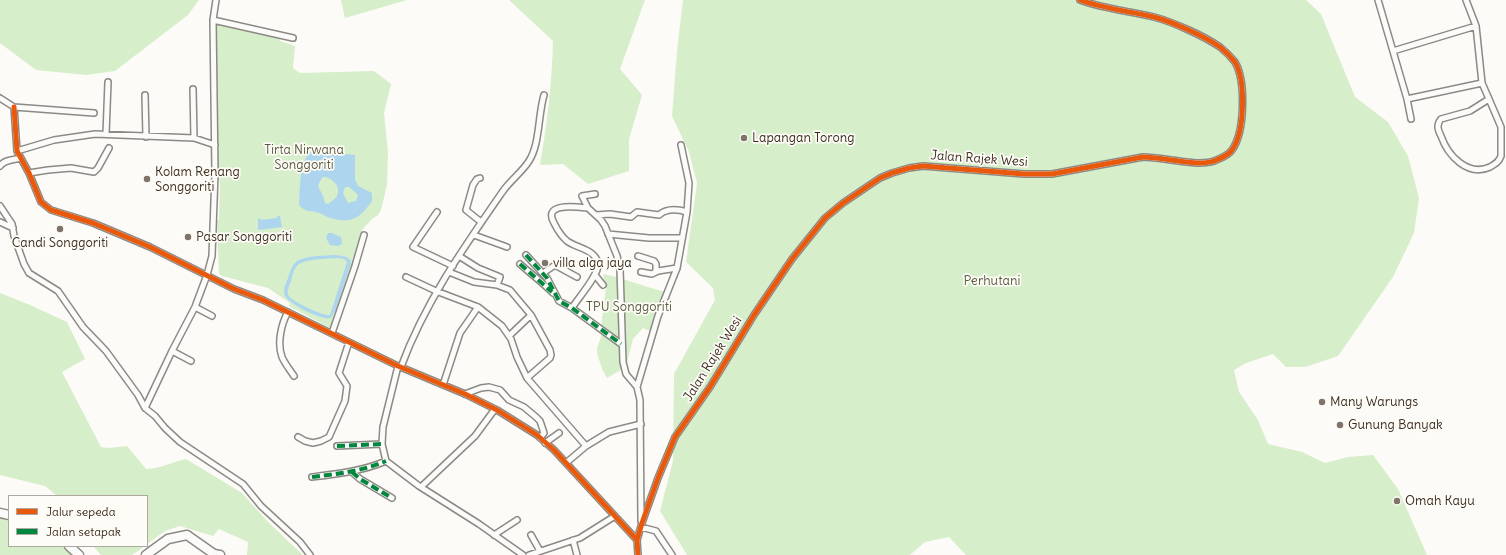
<!DOCTYPE html>
<html>
<head>
<meta charset="utf-8">
<style>
	body { margin:0 }
	#map { position:relative; width:1506px; height:555px; overflow:hidden; background:#fcfbf8; font-family:Delius,sans-serif }
	canvas { display:block }
	.legend { position:absolute; left:8px; top:495px; width:140px; height:52px; box-sizing:border-box; background:#fdfcf7; border:1px solid #afa8a0; margin:0; padding:5px 7px; list-style:none; font-size:12px; color:#3b2a1e }
	.legend li { display:flex; align-items:center; gap:8px; height:20px }
	.legend b { width:20px; border:1px solid #afa8a0 }
</style>
</head>
<body>
<div id="map">
<canvas width="1506" height="555"></canvas>
<ul class="legend">
<li><b style="height:5px;background:#e8590c"></b>Jalur sepeda</li>
<li><b style="height:5px;background:#00873e"></b>Jalan setapak</li>
</ul>
</div>
<script>
const g = document.querySelector('canvas').getContext('2d');
g.lineJoin = 'round';
function paint(path, color) { g.fillStyle = color; g.fill(path, 'evenodd'); }
function strokePath(path, color, width, dash) { g.strokeStyle = color; g.lineWidth = width; g.lineCap = dash ? 'butt' : 'round'; g.setLineDash(dash || []); g.stroke(path); }
function label(font, color, halo, rows, align = 'center') {
  g.font = font + ' Delius,sans-serif'; g.lineWidth = 3.5; g.setLineDash([]); g.textBaseline = 'middle'; g.strokeStyle = halo; g.fillStyle = color; for (const [text, x, y, turn = 0] of rows) {
    g.save(); g.translate(x, y); g.rotate((+turn || 0) * Math.PI / 180); g.textAlign = isNaN(turn) ? turn : align; if (halo) g.strokeText(text, 0, 0); g.fillText(text, 0, 0); g.restore();
  }
}
const green = new Path2D(`
	M0,0H199L188,15L115,71L86,75L36,70L0,43Z
	M341,0H407L345,18Z
	M509,0H645L620,69L642,95L629,139V171L588,184L563,164L540,165C547,124 552,83 553,41Z
	M683,0H1306L1321,14L1355,97L1388,122L1408,156L1419,198L1414,233L1393,277L1338,356L1305,367H1286L1273,354L1246,363L1234,370L1239,392L1258,420L1268,444L1302,452L1325,463L1348,457L1373,455L1398,489L1427,555H966L949,537L925,542L910,555H687L660,511L673,461L674,374L715,300L713,288L686,262L697,183L689,152L672,116L677,51Z
	M218,24L280,39V41L295,46L293,68L300,73L374,71L391,84L384,113L388,152L387,185L381,210L378,215L372,219L362,230V235L351,275L332,327L330,328L289,306L290,303L268,288L222,276L219,274L217,221L219,220L220,186L216,122V64L217,58L216,26Z
	M603,274C625,278 644,287 666,292L652,332L643,328L633,339L626,367L607,378L602,369L597,353V348L601,337V328L606,288Z
	M0,293L30,305L67,322L85,359L62,372L101,447L109,448L127,446L146,469C158,469 173,462 186,459L242,493L268,522L303,555H247L248,542L219,529L213,536L180,526L165,531L147,544V496H57L45,486L0,475Z
	M0,518L9,519V546H64L74,555H0Z
	M93,546H145L132,555H101Z`);
const water = new Path2D(`
	M313,150L355,155V179L358,186L372,193V201C360,218 352,224 330,218C326,217 323,214 319,213C310,210 306,213 299,205C300,190 299,158 313,150ZM323,177C331,177 340,185 338,193C337,198 332,201 328,204L325,203L323,196L318,186L320,181ZM345,187H349L358,195L356,201L348,203L343,193Z
	M277,216H280L282,227L258,230V219L260,218L261,220L277,218Z
	M328,233H332L341,237L342,244L338,246L330,245L326,238Z
	M336,255L347,257L351,261V263L336,309L331,318C323,321 289,304 285,296C282,289 287,282 289,275C291,269 293,263 299,260C310,255 324,256 336,255ZM338,258L344,259L347,262L330,315C325,317 293,302 289,296C286,292 289,286 291,281C292,277 293,271 296,267C302,258 328,259 338,258Z`);
const minor = new Path2D(`
	M216,0L213,20L215,174L212,256L207,275L195,307L172,351L145,408L155,416L165,428L180,442L243,484L261,506L300,542L310,555
	M1378,0L1407,99L1411,119
	M1466,0L1476,26L1482,83L1489,99
	M213,20L293,38
	M1393,51L1476,26
	M193,89L194,138
	M145,95L146,137
	M0,98L14,107L94,113
	M1407,99L1482,83
	M1489,99L1501,127V156C1499,162 1495,164 1490,167C1468,177 1448,156 1441,136C1438,130 1436,125 1441,119L1470,111Z
	M14,107L17,151L29,173L41,202L51,210L93,223L150,247L234,289L263,300L398,366L465,394L497,410L537,435L554,450L637,540
	M106,134L108,82
	M681,145L689,183L687,212
	M17,151L54,140L95,134L194,138L215,145
	M0,166C5,159 14,160 21,158
	M29,173L48,170L71,168L94,172L98,168L109,148
	M480,178L477,179L473,185L466,210L481,222
	M0,206L12,224L14,236L24,264L29,273L58,291L83,327L106,351L138,395L145,408
	M588,208L582,196L595,194
	M437,212L413,247L453,266
	M596,215L610,214L631,217L637,212L659,215C667,208 677,209 687,212L677,268L658,316L637,387L640,400L641,521
	M0,222L13,228
	M608,234L649,238H682
	M474,235L507,247
	M526,255L547,278L559,301L572,308L621,344
	M459,256L478,268L500,277L497,285
	M638,256L654,261L656,264V272
	M520,264C531,274 542,282 553,293
	M449,272L474,282L497,285L510,290L531,315L550,350L551,355L550,358L527,378
	M641,272L652,274L658,271L677,268
	M543,273L555,265L577,277
	M595,275L603,285
	M406,277L436,291L478,307L502,326L511,339L517,357L527,378L586,446
	M195,307L212,316
	M572,308C578,298 600,274 598,263C595,249 576,248 567,241C561,236 557,229 554,223C542,202 577,207 588,208L601,220L605,226L617,256L620,269L623,362L626,374L637,387
	M288,312C281,324 277,344 282,357C285,364 290,370 294,376
	M332,333L355,266L364,235
	M509,336L531,315
	M172,351L191,361
	M398,366L383,427L382,444L386,461L419,486L479,524L523,555
	M401,367C425,302 464,247 503,191C511,180 522,172 529,161C540,144 538,115 544,95
	M443,385L460,333L478,307
	M465,394L481,388L489,387L500,390L509,400L524,407L536,417L540,421L544,433L540,438
	M298,437L305,441L313,443L321,441L329,437L345,401L347,386L339,373L349,342
	M545,443L559,433
	M337,446L382,444
	M566,463L586,446L609,432L641,424
	M352,472L360,479L392,498
	M312,477C337,474 363,471 386,461
	M421,487L475,436L495,409
	M641,527L656,531L672,555
	M494,535L517,520
	M531,535L540,551
	M573,540L577,555
	M529,555L580,538L615,516
	M638,555L637,540L642,523L658,478L675,437L710,387L754,315L792,259L825,218L843,203L880,178L892,173L909,168L923,166L1024,174H1052L1143,157C1163,157 1197,167 1214,161C1221,158 1228,156 1232,150C1245,132 1246,81 1235,62C1231,57 1225,51 1220,47C1204,36 1173,22 1154,17C1129,11 1104,9 1080,0`);
const primary = new Path2D(`
	M0,513L9,515
	M69,546L79,555
	M146,555L168,539L187,535L214,554L220,555`);
const quiet = new Path2D(`
	M526,255L547,278L559,301L572,308L621,344
	M520,264L552,292
	M337,446L382,444
	M352,472L360,479L392,498
	M312,477C337,474 363,471 386,461`);
const cycleway = new Path2D(`
	M14,107L17,151L29,173L41,202L51,210L93,223L150,247L234,289L263,300L398,366L465,394L497,410L537,435L554,450L637,540
	M638,555L637,540L642,523L658,478L675,437L710,387L754,315L792,259L825,218L843,203L880,178L892,173L909,168L923,166L1024,174H1052L1143,157C1163,157 1197,167 1214,161C1221,158 1228,156 1232,150C1245,132 1246,81 1235,62C1231,57 1225,51 1220,47C1204,36 1173,22 1154,17C1129,11 1104,9 1080,0`);
const markers = [
	[744,138,4,"#7f736a"],
	[147,179,4,"#7f736a"],
	[60,229,4,"#7f736a"],
	[188,237,4,"#7f736a"],
	[545,263,4,"#7f736a"],
	[1322,402,4,"#7f736a"],
	[1340,425,4,"#7f736a"],
	[1397,501,4,"#7f736a"]
];
const poiNames = [
	["Lapangan Torong",752,138],
	["Kolam Renang",155,172],
	["Songgoriti",155,187],
	["Pasar Songgoriti",196,237],
	["Candi Songgoriti",60,243,"center"],
	["villa alga jaya",553,263],
	["Many Warungs",1330,402],
	["Gunung Banyak",1348,425],
	["Omah Kayu",1405,501]
];
const parkNames = [
	["Tirta Nirwana",304,150],
	["Songgoriti",304,165],
	["Perhutani",992,281],
	["TPU Songgoriti",629,307]
];
const streetNames = [
	["Jalan Rajek Wesi",979,159,4],
	["Jalan Rajek Wesi",713,359,-58]
];
paint(green, '#d6eec9');
paint(water, '#add6ee');
strokePath(minor, '#8d8985', 8);
strokePath(primary, '#8d8985', 11);
strokePath(minor, '#fbfbf9', 5);
strokePath(primary, '#fbfbf9', 8);
strokePath(quiet, '#00873e', 4, [8, 4]);
strokePath(cycleway, '#e8590c', 5);
for (const [x, y, r, color] of markers) { const dot = new Path2D(); dot.arc(x, y, r, 0, 2 * Math.PI); g.fillStyle = color; g.fill(dot); strokePath(dot, '#fdfcf7', 1.5); }
label('13px', '#3b2a1e', '#fdfcf7', poiNames, 'left');
label('13px', '#5a583f', '#fdfcf7', parkNames);
label('13px', '#3b2a1e', '#fdfcf7', streetNames);
</script>
</body>
</html>
